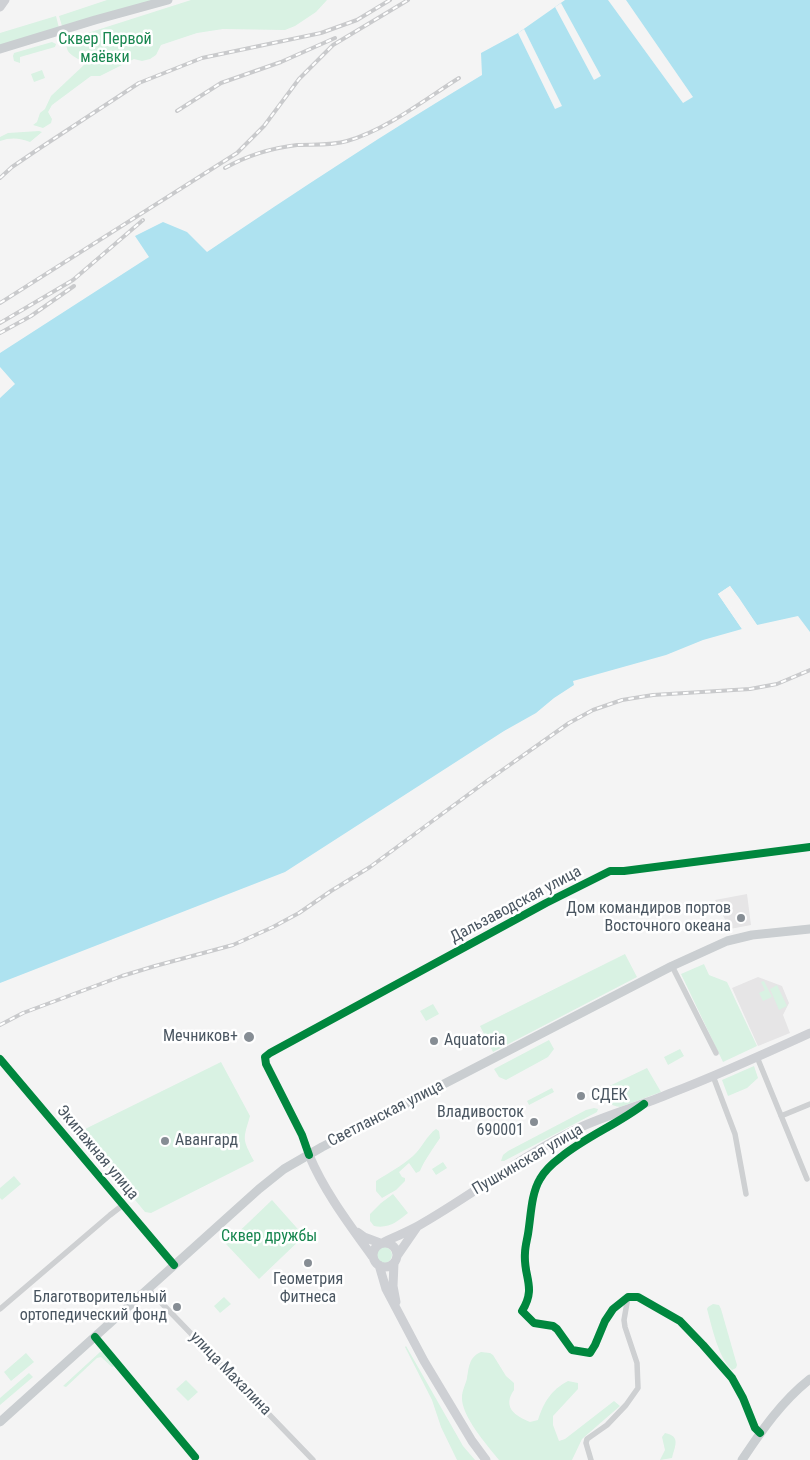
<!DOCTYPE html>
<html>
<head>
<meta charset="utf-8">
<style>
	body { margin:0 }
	canvas { display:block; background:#f4f4f4 }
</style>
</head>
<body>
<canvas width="810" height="1460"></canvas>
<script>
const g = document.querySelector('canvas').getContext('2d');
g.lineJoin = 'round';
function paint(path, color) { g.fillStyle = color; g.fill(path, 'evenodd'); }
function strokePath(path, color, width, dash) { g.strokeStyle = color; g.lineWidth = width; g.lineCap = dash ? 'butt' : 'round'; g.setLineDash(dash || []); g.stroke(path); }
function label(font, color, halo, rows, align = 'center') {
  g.font = font + ' "Roboto Condensed",sans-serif'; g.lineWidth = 5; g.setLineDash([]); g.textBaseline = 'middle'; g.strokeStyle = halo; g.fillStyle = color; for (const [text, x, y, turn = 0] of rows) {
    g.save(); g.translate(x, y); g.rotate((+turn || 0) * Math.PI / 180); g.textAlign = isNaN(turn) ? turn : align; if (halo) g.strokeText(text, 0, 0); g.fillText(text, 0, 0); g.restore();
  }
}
const education = new Path2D(`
	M747,894L751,925L730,929L715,900Z
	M758,977L782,986L789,1003L783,1015L790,1033L758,1046L732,988Z`);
const green = new Path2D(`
	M107,0H154L62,26L59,16Z
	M191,0H327L316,12L295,26L285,30L223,29L197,33L161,45L156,55L150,59L142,61L134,59L100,76H91L52,105L48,112L52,119L51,123L43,128L33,125L37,122L40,113L45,109L51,96L85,64L84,62C75,57 61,52 69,39Z
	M56,16L59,28L0,46V33Z
	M52,42L56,44L55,47L20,57V63L14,61L13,56L14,53Z
	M42,70L45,78L34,82L31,74Z
	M39,131L42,132L30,142C20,138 11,137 0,141V137L8,133Z
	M625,954L637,977L493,1052L480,1026Z
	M704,964L709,975L727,982L757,1046L723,1062L681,974Z
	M764,981L772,997L763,1001L759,993L765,990L761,982Z
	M777,985L787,1006L779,1010L770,989Z
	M433,1004L439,1014L426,1021L420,1011Z
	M549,1040L554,1049L548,1057L506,1080L499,1077L494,1069Z
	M680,1049L684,1056L668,1065L664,1057Z
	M221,1062L250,1116C243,1140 242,1138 254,1161L151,1213L145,1212L79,1132Z
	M754,1066L758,1078L747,1088L728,1096L722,1080Z
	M647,1068L661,1092L620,1107C609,1106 606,1099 601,1090Z
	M552,1088L554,1092L529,1105L527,1101Z
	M594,1108L598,1109L597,1112L504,1161H501L503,1155L508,1151L586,1110Z
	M436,1129L439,1131L440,1138C433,1149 425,1159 420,1171L416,1173L409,1163L399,1172L402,1177L405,1178V1181L396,1190L382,1198L376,1191V1181C388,1173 402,1166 413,1156C422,1148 427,1135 436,1129Z
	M443,1162L447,1168L436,1175L432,1169Z
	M14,1176L21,1184L2,1200L0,1198V1188Z
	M393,1194L408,1213C398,1221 389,1229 374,1226L370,1221V1214L381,1203Z
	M272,1200L304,1236L259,1279L226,1244Z
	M376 1255a8 8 0 1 1 16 0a8 8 0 1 1-16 0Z
	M224,1297L231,1304L220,1313L214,1306Z
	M713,1304L719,1305L721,1309L737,1365L736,1368L732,1370C718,1357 712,1327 707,1309L708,1307Z
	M406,1346L463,1446L475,1460H457L456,1458L441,1427L432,1400L405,1347Z
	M100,1352L104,1353L114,1363L115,1366L112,1367L101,1357L97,1358L66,1387L63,1386Z
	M481,1352L490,1353L493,1355L506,1376L514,1383V1390C502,1407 515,1416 530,1422L538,1420C544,1402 551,1390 568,1381L578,1383V1389L553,1416V1425L559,1441L565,1439L614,1401L620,1406L582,1439L572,1460H499C487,1445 461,1416 462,1397C462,1390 466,1384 467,1378C469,1367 469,1357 481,1352Z
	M26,1353L34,1362L11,1381L4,1372Z
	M29,1373L33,1377L0,1405V1398Z
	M186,1380L198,1392L188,1401L176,1389Z
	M665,1433C681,1436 675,1446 672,1458L660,1460L665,1450L662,1437Z`);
const water = new Path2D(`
	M565,0H810V632L798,616L757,625L730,586L718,594L742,629L703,640L666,655L573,681L574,685L554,698L536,713L504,731L285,872L0,983V398L15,384L0,367V353L149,257L135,236L163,222L187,232L207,252C297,191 388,131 482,75L481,53L518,33Z`);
const pier = new Path2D(`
	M608,0H626L693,97L683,103Z
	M561,3L601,76L594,80L555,7Z
	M524,29L562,106L555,109L518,33Z
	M730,586L739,598L757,625L755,626L729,589L722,594L745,628L742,629L718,594Z`);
const street = new Path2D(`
	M672,966L716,1053
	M757,1057L807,1179
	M0,1059L174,1265
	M713,1076L735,1134L746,1194
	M639,1108C625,1118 610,1125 596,1133C578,1144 551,1160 540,1178C531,1194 531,1216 528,1234C527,1240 525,1246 525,1253C523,1277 537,1287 522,1311L534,1323L553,1326L557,1329L572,1350L590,1353L595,1345L605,1321L613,1309L628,1297H638L680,1321L703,1345L732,1378L743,1398L755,1428L760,1433
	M781,1116L810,1104
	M309,1155L302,1135L266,1064L265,1057L270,1053L546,903L610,871H624L810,847
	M148,1289L313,1460
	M0,1309L110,1215L123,1205
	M95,1337L195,1457
	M591,1460L586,1443L587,1439L607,1425L626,1405L638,1388L637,1363L625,1327L624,1320L628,1297`);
const secondary = new Path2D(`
	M0,7L5,0
	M309,1155C324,1191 349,1224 372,1256
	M357,1232L364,1237L380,1243
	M384,1242C395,1237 407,1232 418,1226C473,1195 522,1155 579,1128C609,1114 641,1106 671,1093C718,1075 764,1054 810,1033
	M373 1255a12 12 0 1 1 24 0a12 12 0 1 1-24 0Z
	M397,1256L417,1227
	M394,1263L393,1286L396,1302
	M379,1265L386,1289L424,1361L472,1441L486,1460`);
const primary = new Path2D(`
	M0,49L95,20L168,0
	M0,1422L259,1189L284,1169L322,1147L672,966L727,941L752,935L810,929
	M742,1460C762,1430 782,1401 810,1379`);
const rail = new Path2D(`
	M177,111L221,83L281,62L335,38
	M225,168C248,155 272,148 297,145C313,144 331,146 347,141C386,130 424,100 459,78
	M0,178L12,167L40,148L139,83L202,58L321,33L357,20L390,0
	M0,303L237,153L264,126L299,79L333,45L408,0
	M0,323L73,280L143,220
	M0,333L31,316L74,286
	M0,1025L23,1013L122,976L155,966L233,945L273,927L299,913L331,891L370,867L484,783L569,723L593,710L622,700L653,695L750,689L777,684L810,670`);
const cycleway = new Path2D(`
	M0,1059L174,1265
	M644,1104C618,1124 587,1136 561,1157C553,1163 545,1170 540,1179C531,1194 531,1216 528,1234C527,1240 525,1247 525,1253C523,1277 537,1287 522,1311L534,1323L553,1326L557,1329L572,1350L590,1353L595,1345L605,1321L613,1309L628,1297H638L680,1321L703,1345L732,1378L743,1398L755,1428L760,1433
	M309,1155L302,1135L266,1064L265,1057L270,1053L546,903L610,871H624L810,847
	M95,1337L195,1457`);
const markers = [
	[741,918,5,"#868d94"],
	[249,1037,6,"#868d94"],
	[434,1041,5,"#868d94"],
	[581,1096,5,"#868d94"],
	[534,1122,5,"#868d94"],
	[165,1141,5,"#868d94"],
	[308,1263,5,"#868d94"],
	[177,1307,5,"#868d94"]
];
const parkNames = [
	["Сквер Первой",105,40],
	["маёвки",105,58],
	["Сквер дружбы",269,1237]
];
const streetNames = [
	["Дальзаводская улица",516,905,-28],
	["Светланская улица",386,1114,-27],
	["Экипажная улица",97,1153,50],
	["Пушкинская улица",528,1160,-30],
	["улица Махалина",230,1374,46]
];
const poiNames = [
	["Дом командиров портов",731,909],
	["Восточного океана",731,927],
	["Мечников+",238,1037],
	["Aquatoria",444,1041,"left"],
	["СДЕК",591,1096,"left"],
	["Владивосток",524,1113],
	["690001",524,1131],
	["Авангард",175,1141,"left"],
	["Геометрия",308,1280,"center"],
	["Фитнеса",308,1298,"center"],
	["Благотворительный",167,1298],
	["ортопедический фонд",167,1316]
];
paint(education, '#e6e5e6');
paint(green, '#d9f2e3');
paint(water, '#aee2f0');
paint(pier, '#f4f4f4');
strokePath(street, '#ced0d2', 5.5);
strokePath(secondary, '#ced0d4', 9);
strokePath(primary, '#caced1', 9);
strokePath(rail, '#c9cacc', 4);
strokePath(rail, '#fff', 2, [5.5]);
strokePath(cycleway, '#00873e', 8);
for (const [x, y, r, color] of markers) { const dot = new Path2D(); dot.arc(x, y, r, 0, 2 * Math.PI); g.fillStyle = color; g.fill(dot); strokePath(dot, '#fff', 2); }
label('16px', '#17864f', '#fff', parkNames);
label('16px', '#4a5661', '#fff', streetNames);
label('16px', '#4a5661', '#fff', poiNames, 'right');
</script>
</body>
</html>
